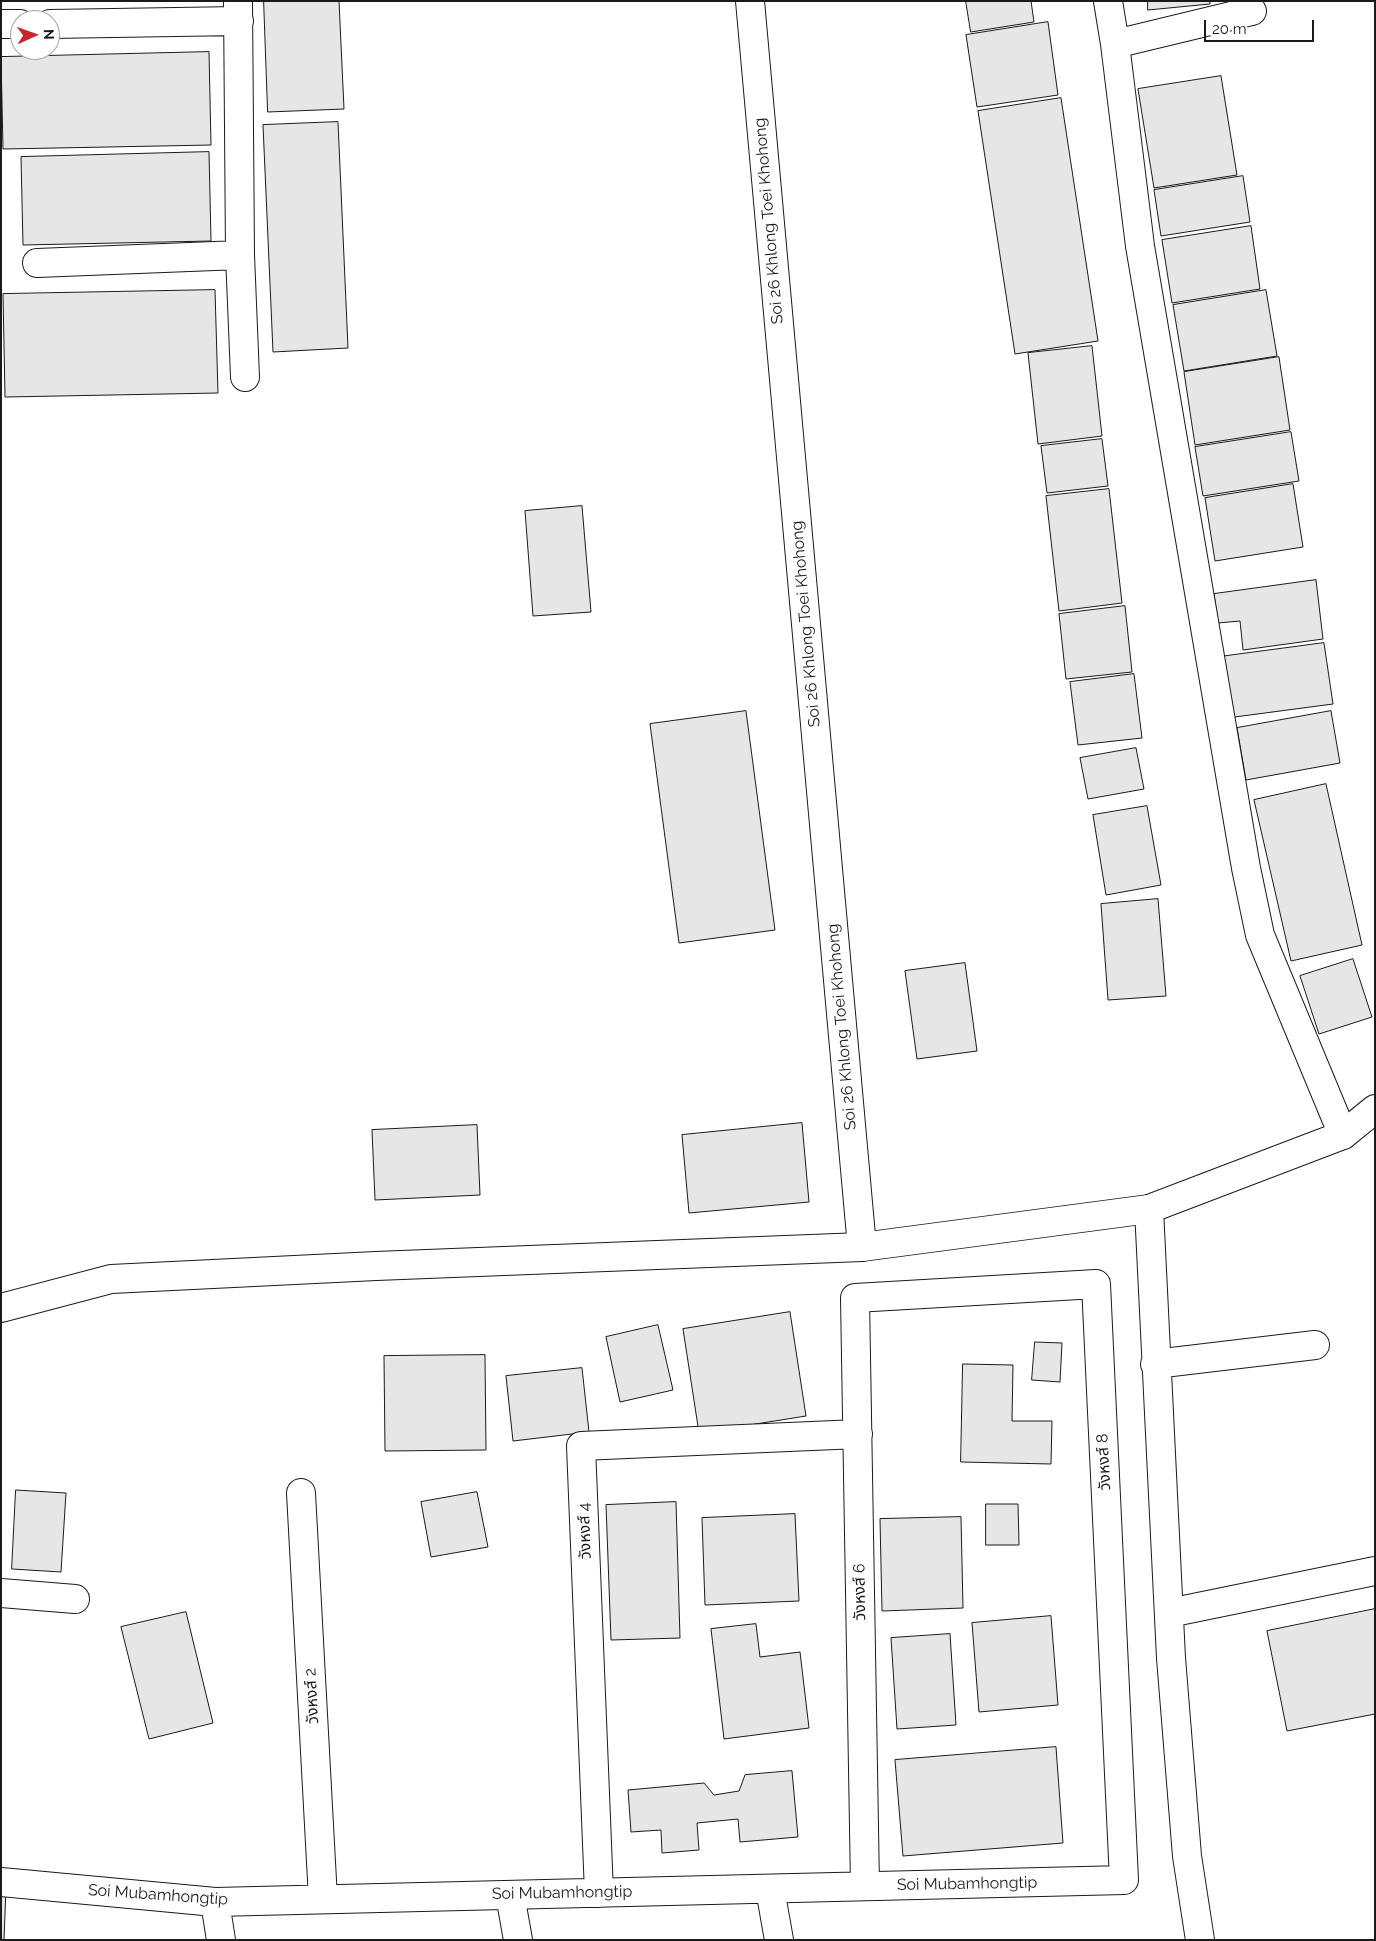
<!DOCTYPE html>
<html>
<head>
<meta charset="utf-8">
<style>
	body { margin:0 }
	#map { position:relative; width:1376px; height:1941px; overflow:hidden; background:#fff; font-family:Raleway,sans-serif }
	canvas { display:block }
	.frame { position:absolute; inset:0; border:2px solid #1a1a1a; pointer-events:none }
	.north { position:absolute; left:10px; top:10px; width:50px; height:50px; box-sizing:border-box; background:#fff; border:1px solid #a3a3a3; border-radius:50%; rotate:88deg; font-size:14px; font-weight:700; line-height:20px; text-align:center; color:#1a1a1a }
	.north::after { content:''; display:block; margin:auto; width:18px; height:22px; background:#c62828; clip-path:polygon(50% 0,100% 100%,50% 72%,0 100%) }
	.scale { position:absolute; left:1204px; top:20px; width:110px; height:22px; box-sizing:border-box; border:2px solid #1a1a1a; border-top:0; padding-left:6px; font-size:15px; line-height:18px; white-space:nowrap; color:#1a1a1a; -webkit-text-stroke:4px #fff; paint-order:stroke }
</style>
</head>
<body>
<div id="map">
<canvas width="1376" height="1941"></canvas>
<div class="frame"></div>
<div class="north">N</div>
<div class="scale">20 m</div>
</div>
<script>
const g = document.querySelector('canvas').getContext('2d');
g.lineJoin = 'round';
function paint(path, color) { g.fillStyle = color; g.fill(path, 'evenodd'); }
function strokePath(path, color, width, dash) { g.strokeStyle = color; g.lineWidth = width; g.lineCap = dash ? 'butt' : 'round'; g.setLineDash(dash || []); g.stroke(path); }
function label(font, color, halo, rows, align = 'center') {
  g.font = font + ' Raleway,"Noto Sans Thai",sans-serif'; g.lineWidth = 4; g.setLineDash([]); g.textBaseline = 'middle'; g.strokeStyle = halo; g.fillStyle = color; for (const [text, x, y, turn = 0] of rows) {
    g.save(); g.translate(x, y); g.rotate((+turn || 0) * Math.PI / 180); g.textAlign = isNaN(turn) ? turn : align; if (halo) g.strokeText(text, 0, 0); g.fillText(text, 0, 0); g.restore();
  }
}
const building = new Path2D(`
	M264,1H339L344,109L268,112Z
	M966,1H1031L1034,22L971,32Z
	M1148,1H1210V4L1148,10Z
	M1048,22L1058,95L977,107L966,35Z
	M209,52L211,145L3,149L1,57Z
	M1221,76L1237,175L1154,188L1138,89Z
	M1061,98L1098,341L1015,354L978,111Z
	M338,122L348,348L273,352L263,125Z
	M209,152L211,241L23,245L21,157Z
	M1243,176L1250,222L1161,236L1154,190Z
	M1251,226L1260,289L1172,303L1162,240Z
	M215,290L218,393L5,397L3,294Z
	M1266,290L1277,356L1184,371L1173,305Z
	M1092,346L1102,436L1038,444L1028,353Z
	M1279,357L1290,430L1195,445L1184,372Z
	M1291,432L1299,481L1203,496L1195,447Z
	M1102,439L1108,486L1047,493L1041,446Z
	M1293,484L1303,547L1215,561L1205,498Z
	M1109,489L1122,603L1059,611L1046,496Z
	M582,506L591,612L533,616L525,511Z
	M1316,580L1323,639L1243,650L1240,621L1218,623L1214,594Z
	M1125,606L1132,672L1066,679L1059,614Z
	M1324,643L1333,704L1227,718L1219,657Z
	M1134,674L1142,738L1078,745L1070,682Z
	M746,711L775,930L679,943L650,724Z
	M1331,711L1340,763L1246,780L1237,728Z
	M1136,748L1144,789L1088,799L1080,758Z
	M1326,784L1362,945L1291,961L1254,800Z
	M1147,806L1161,885L1106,895L1093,815Z
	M1158,899L1166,996L1108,1000L1101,904Z
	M1353,959L1372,1017L1319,1034L1300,976Z
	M965,963L977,1051L917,1059L905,971Z
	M802,1123L809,1202L689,1213L682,1135Z
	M477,1125L480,1195L375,1200L372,1130Z
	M790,1312L806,1416L699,1433L683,1329Z
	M658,1325L673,1390L620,1402L606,1337Z
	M1035,1342L1062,1343L1060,1382L1032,1380Z
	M485,1355L486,1450L385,1451L384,1356Z
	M963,1364L1013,1365L1012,1421H1052L1051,1464L961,1462Z
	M582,1368L589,1432L513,1441L506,1376Z
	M16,1490L66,1493L61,1572L12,1569Z
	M477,1492L488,1547L431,1557L421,1502Z
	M676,1502L680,1638L611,1640L606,1505Z
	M986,1504H1018L1019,1545H986Z
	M795,1514L799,1601L705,1605L702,1518Z
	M961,1517L963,1608L882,1611L880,1519Z
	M1375,1609V1714L1287,1731L1267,1631Z
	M186,1612L213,1723L149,1739L121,1627Z
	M1051,1616L1058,1705L979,1712L972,1623Z
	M756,1624L760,1657L800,1652L809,1728L724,1739L711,1629Z
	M950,1634L956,1725L897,1729L891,1638Z
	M1056,1747L1063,1843L903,1856L895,1760Z
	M792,1771L798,1837L740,1842L738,1819L697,1823L699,1850L662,1853L661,1830L631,1832L628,1790L704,1783L714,1795L739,1791L745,1775Z
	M1,1886L6,1887L4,1940H1Z`);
const minor = new Path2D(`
	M238,1L240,255L245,377
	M750,1L862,1247
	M1108,1L1115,44L1140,246L1246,868L1260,935L1343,1135
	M1,24H20
	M50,24L239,21
	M1115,44L1252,11
	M37,263L240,255
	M1149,1209L1171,1658L1187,1856L1200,1940
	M1155,1364L1315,1345
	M301,1493L323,1899
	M1,1593L75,1599
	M1169,1613L1375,1571
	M1,1882L215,1902L1124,1880L1096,1284L855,1298L865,1886
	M770,1889L779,1940
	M599,1893L581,1446L858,1434
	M510,1895L518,1940
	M215,1902L221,1940`);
const tertiary = new Path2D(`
	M1,1308L111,1279L376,1266L862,1247L1149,1209L1343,1135L1375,1109`);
const streetNames = [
	["Soi 26 Khlong Toei Khohong",769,221,-95],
	["Soi 26 Khlong Toei Khohong",806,624,-95],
	["Soi 26 Khlong Toei Khohong",842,1027,-95],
	["วังหงส์ 8",1104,1462,-93],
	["วังหงส์ 4",585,1531,-92],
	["วังหงส์ 6",860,1592,-91],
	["วังหงส์ 2",312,1696,-93],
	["Soi Mubamhongtip",967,1884,-1],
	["Soi Mubamhongtip",562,1893,-1],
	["Soi Mubamhongtip",158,1895,4]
];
paint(building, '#e6e6e6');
strokePath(building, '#1a1a1a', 1);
strokePath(minor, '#1a1a1a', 30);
strokePath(tertiary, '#1a1a1a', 30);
strokePath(minor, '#fff', 28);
strokePath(tertiary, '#fff', 28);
label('16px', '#1a1a1a', '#fff', streetNames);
</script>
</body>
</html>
